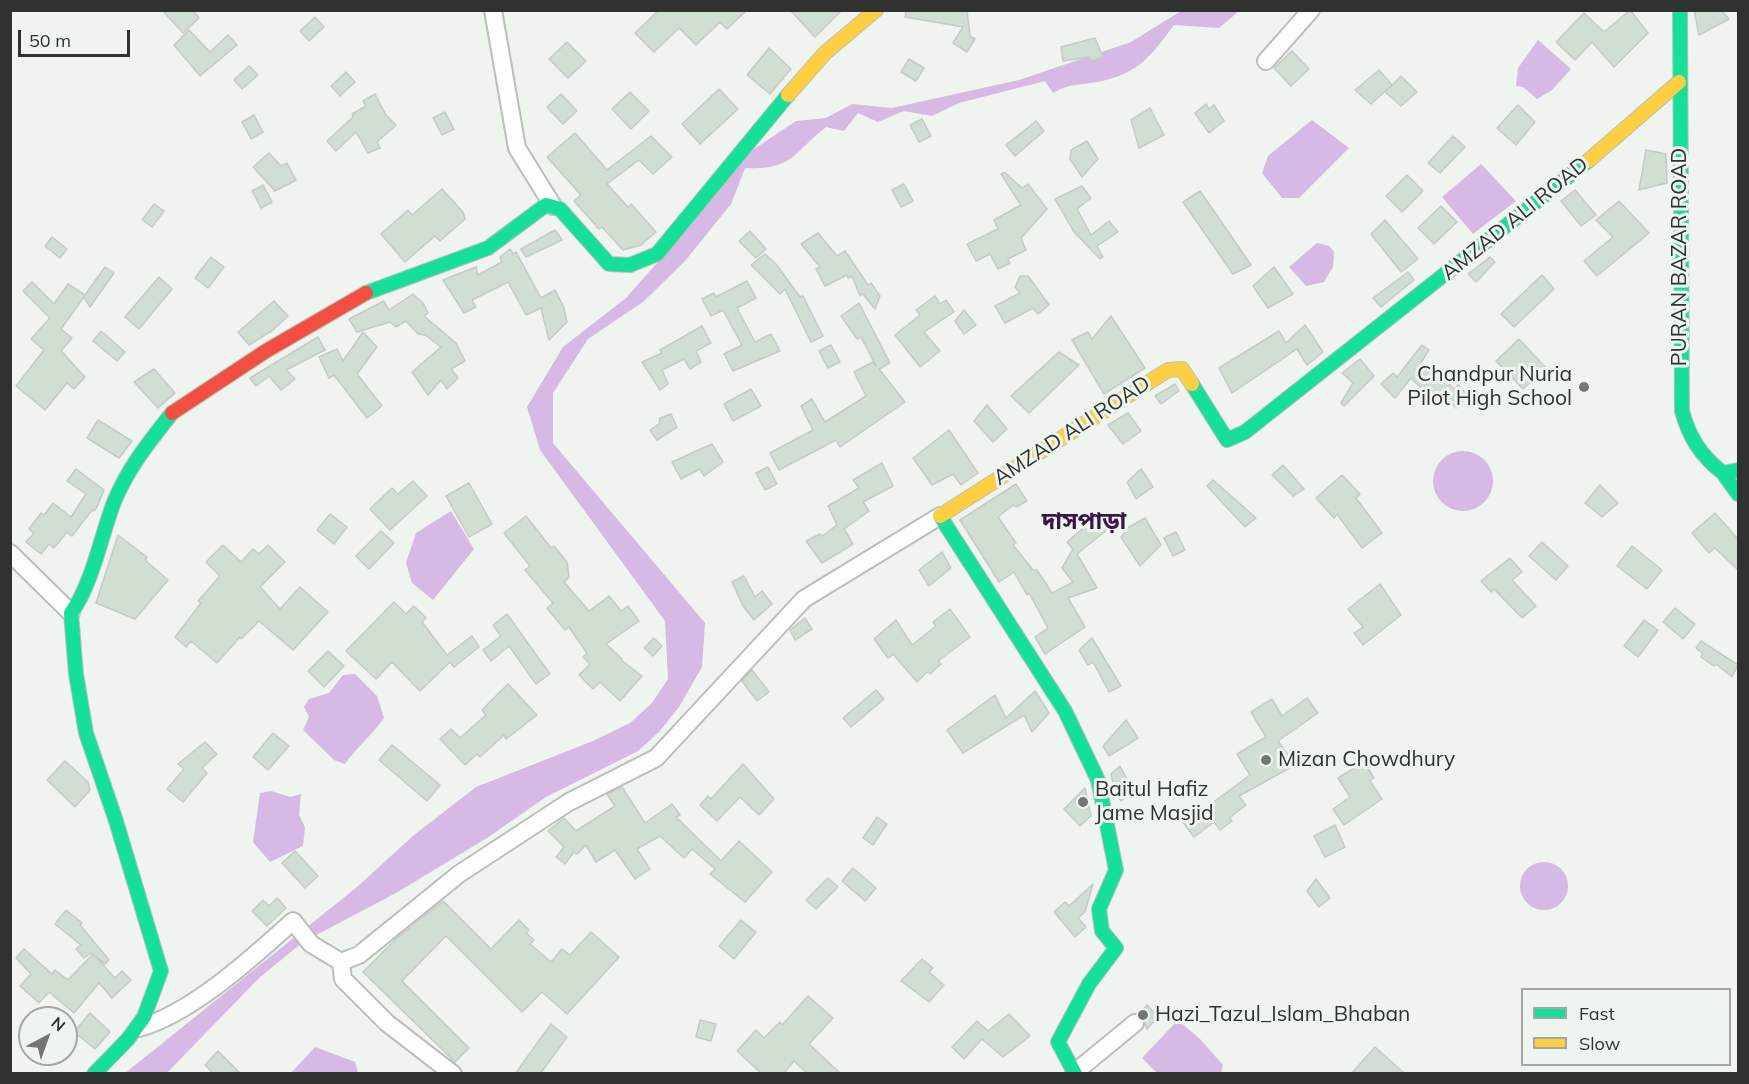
<!DOCTYPE html>
<html>
<head>
<meta charset="utf-8">
<style>
	body { margin:0 }
	#map { position:relative; width:1749px; height:1084px; overflow:hidden; background:#eff4ef; font-family:Mulish,sans-serif }
	canvas { display:block }
	.frame { position:absolute; inset:0; border:12px solid #303230; pointer-events:none }
	.legend { position:absolute; left:1521px; top:988px; width:210px; height:78px; box-sizing:border-box; background:#eef5ee; border:2px solid #a2a7a2; margin:0; padding:8px 10px; list-style:none; font-size:18px; color:#303230 }
	.legend li { display:flex; align-items:center; gap:12px; height:30px }
	.legend b { width:30px; border:2px solid #a2a7a2 }
	.north { position:absolute; left:18px; top:1006px; width:60px; height:60px; box-sizing:border-box; background:#eef5ee; border:2px solid #a2a7a2; border-radius:50%; rotate:41deg; font-size:16px; font-weight:700; line-height:24px; text-align:center; color:#303230 }
	.north::after { content:''; display:block; margin:auto; width:21px; height:27px; background:#737673; clip-path:polygon(50% 0,100% 100%,50% 72%,0 100%) }
	.scale { position:absolute; left:18px; top:30px; width:112px; height:27px; box-sizing:border-box; border:3px solid #303230; border-top:0; padding-left:8px; font-size:18px; line-height:21px; white-space:nowrap; color:#303230; -webkit-text-stroke:4px #eef5ee; paint-order:stroke }
</style>
</head>
<body>
<div id="map">
<canvas width="1749" height="1084"></canvas>
<div class="frame"></div>
<ul class="legend">
<li><b style="height:8px;background:#16e098"></b>Fast</li>
<li><b style="height:8px;background:#ffcf43"></b>Slow</li>
</ul>
<div class="north">N</div>
<div class="scale">50 m</div>
</div>
<script>
const g = document.querySelector('canvas').getContext('2d');
g.lineJoin = 'round';
function paint(path, color) { g.fillStyle = color; g.fill(path, 'evenodd'); }
function strokePath(path, color, width, dash) { g.strokeStyle = color; g.lineWidth = width; g.lineCap = dash ? 'butt' : 'round'; g.setLineDash(dash || []); g.stroke(path); }
function label(font, color, halo, rows, align = 'center') {
  g.font = font + ' Mulish,"Noto Sans Bengali",sans-serif'; g.lineWidth = 6; g.setLineDash([]); g.textBaseline = 'middle'; g.strokeStyle = halo; g.fillStyle = color; for (const [text, x, y, turn = 0] of rows) {
    g.save(); g.translate(x, y); g.rotate((+turn || 0) * Math.PI / 180); g.textAlign = isNaN(turn) ? turn : align; if (halo) g.strokeText(text, 0, 0); g.fillText(text, 0, 0); g.restore();
  }
}
const water = new Path2D(`
	M1181,11H1239L1219,28L1174,25C1151,55 1141,72 1102,81C1084,85 1069,83 1053,93L1045,81L959,103L932,116L904,111L878,122L858,113L844,131L826,127C792,154 793,170 745,168L731,204L685,261L643,302L588,339L553,393V443L705,623L702,667L679,707L659,732L638,751L546,797L487,838L396,893L303,942L259,978L167,1073L124,1074L357,887L414,835L476,787L593,741L630,723L652,703L668,679L665,621L540,450L527,407L563,347L626,298L674,244L736,161L796,121L826,118L852,104L892,108L1019,80L1131,42Z
	M1538,40L1571,69L1552,90L1537,99L1523,87L1516,86L1518,68Z
	M1312,120L1349,148L1299,198H1282L1262,173L1268,156Z
	M1481,164L1516,201L1473,234L1442,197Z
	M1317,243L1329,246L1334,252L1333,267L1324,282L1306,286L1289,267Z
	M1433 481a30 30 0 1 1 60 0a30 30 0 1 1-60 0Z
	M451,511L474,549L433,600L412,583L406,563L416,533Z
	M355,674L377,696L384,718C372,735 357,747 345,764L334,760L303,730L309,717L304,707L309,699L329,693L343,675Z
	M271,791L290,797L301,794L299,815L305,827L303,846L270,862L253,842L260,793Z
	M1520 886a24 24 0 1 1 48 0a24 24 0 1 1-48 0Z
	M1178,1020L1200,1039L1223,1065L1221,1073H1157L1142,1058Z
	M315,1047L355,1062L358,1073H291Z`);
const building = new Path2D(`
	M162,10H193L199,18L183,33Z
	M659,10H747L727,29L720,22L696,45L679,28L654,52L635,33Z
	M790,10H842L815,37Z
	M906,10H967L970,36L975,39L967,52L953,43L963,27L905,17Z
	M1630,10L1648,33L1614,67L1592,42L1575,60L1556,42L1584,13L1604,32Z
	M1694,10H1721L1729,19L1699,35Z
	M315,17L324,27L309,41L300,31Z
	M189,30L210,52L228,35L237,45L200,76L174,45Z
	M1095,38L1103,57L1091,61L1089,57L1063,61L1061,47Z
	M567,42L586,61L568,78L549,59Z
	M769,48L791,69L770,94L747,75Z
	M1292,51L1309,69L1291,86L1274,68Z
	M909,59L924,68L916,81L901,72Z
	M249,66L258,75L242,89L234,80Z
	M1379,70L1392,85L1371,104L1355,90Z
	M346,72L355,82L340,96L331,86Z
	M1401,76L1417,92L1401,106L1385,92Z
	M719,89L738,109L700,144L682,124Z
	M630,92L649,111L631,129L612,109Z
	M375,94L386,115L396,125L377,142L380,148L368,153L356,132L336,151L327,141L353,117L352,114L366,106L363,101Z
	M561,94L577,111L563,124L547,107Z
	M1206,104L1209,109L1214,105L1224,121L1209,133L1195,113Z
	M1518,105L1535,122L1516,145L1497,128Z
	M1150,108L1164,135L1139,148L1131,120Z
	M445,112L454,129L442,135L433,118Z
	M254,115L263,132L251,139L242,122Z
	M922,119L931,136L919,142L910,125Z
	M1036,121L1044,131L1015,156L1006,145Z
	M575,133L607,170L651,136L672,157L653,174L639,160L607,184L628,207L631,204L656,232L641,245L623,250L602,227L599,229L574,201L581,195L547,157Z
	M1453,136L1465,147L1440,173L1428,163Z
	M1087,141L1098,159L1082,177L1070,159L1071,150Z
	M1646,150L1666,154L1667,183L1639,190Z
	M269,153L281,166L287,163L296,180L275,191L253,167Z
	M1004,172L1022,188L1028,184L1047,209L1021,238L1026,250L1008,259L1010,263L998,269L990,254L976,261L967,244L998,229L994,220L1021,205L1001,174Z
	M1407,175L1423,191L1402,212L1386,196Z
	M904,184L913,201L901,207L892,190Z
	M263,185L272,202L261,208L252,191Z
	M1082,186L1091,198L1077,209L1091,235L1109,221L1118,232L1097,246L1103,257L1100,259L1074,232L1055,199Z
	M442,189L463,212L465,219L440,241L435,236L405,262L381,234L408,210L412,215Z
	M1575,190L1596,215L1581,226L1561,201Z
	M1200,191L1216,214L1251,265L1233,274L1183,202Z
	M1619,201L1649,233L1597,276L1584,261L1613,237L1596,220Z
	M154,204L164,211L152,227L142,220Z
	M1441,206L1457,222L1434,244L1418,228Z
	M1385,220L1418,259L1401,272L1371,234Z
	M555,230L562,240L526,257L521,249Z
	M750,231L766,249L756,258L739,241Z
	M818,233L837,256L845,251L868,285L871,283L880,296L875,309L863,294L860,296L852,276L848,278L847,275L825,286L816,269L820,267L801,244Z
	M52,237L67,249L60,258L45,246Z
	M510,249L513,254L516,252L541,298L555,290L564,308L567,322L549,340L541,308L526,315L508,282L472,300L476,307L464,313L443,280L476,267L478,275L502,262L500,257Z
	M765,254L776,264L800,297L803,296L823,336L811,342L785,289L780,294L751,265Z
	M211,257L224,267L208,288L195,278Z
	M1490,257L1495,262L1476,282L1468,274Z
	M105,267L114,273L90,307L84,297L61,329L72,338L61,351L85,377L74,389L67,383L45,410L16,386L44,350L31,339L50,318L23,291L32,282L54,304L68,284L85,295Z
	M1274,267L1293,294L1268,308L1253,286Z
	M1408,272L1414,280L1381,307L1373,298Z
	M1542,275L1554,289L1514,327L1501,314Z
	M1020,276H1028L1049,305L1038,314L1033,308L1005,323L995,306L1020,293L1015,287Z
	M159,277L172,289L139,329L125,317Z
	M747,281L756,298L737,308L755,342L771,334L780,351L733,371L724,354L742,345L723,310L711,316L702,299L714,293L716,297Z
	M413,294L423,303L428,313L424,316L456,343L465,361L451,369L458,378L447,389L441,380L428,395L412,372L441,347L425,335L418,334L406,321L396,327L390,322L357,332L349,319L384,301L389,310Z
	M935,296L940,304L946,300L954,312L924,332L940,351L920,367L895,335L920,315L916,310Z
	M274,301L288,316L273,330L249,345L238,332Z
	M859,303L890,363L879,369L905,402L840,447L836,440L779,470L770,453L813,430L801,406L812,399L825,422L866,396L854,372L873,362L876,366L861,337L857,339L841,316Z
	M964,310L976,325L964,334L955,321Z
	M1111,316L1145,368L1104,394L1072,340L1088,332L1092,339Z
	M1305,325L1323,352L1307,365L1297,349L1232,393L1219,368L1279,331L1286,343Z
	M702,326L711,343L696,351L701,362L690,369L684,359L662,370L668,384L660,390L642,362L662,353L660,350Z
	M101,331L125,352L117,361L93,341Z
	M363,332L377,347L357,374L382,406L367,418L334,375L329,378L319,357L337,349L343,361Z
	M318,337L325,350L286,370L295,379L281,390L269,376L256,386L250,378Z
	M1519,339L1546,368L1523,389L1496,361Z
	M831,345L840,362L828,368L819,351Z
	M1422,345L1429,350L1421,363L1439,381L1443,377L1454,389L1458,385L1468,396L1456,408L1443,394L1437,399L1426,387L1427,394L1411,378L1395,398L1381,384L1393,373L1397,377Z
	M1059,352L1079,365L1029,413L1011,396Z
	M1360,359L1374,376L1344,406L1341,403L1353,383L1342,373Z
	M154,369L175,393L158,408L134,382Z
	M1175,384L1179,391L1161,404L1155,396Z
	M751,389L761,406L733,421L724,404Z
	M987,405L1007,429L993,442L974,421Z
	M1128,413L1141,431L1123,444L1108,425Z
	M671,414L677,427L657,440L650,430L659,424L660,418Z
	M98,420L132,441L119,458L87,438Z
	M949,430L978,473L961,485L953,474L932,485L913,458Z
	M712,444L723,462L704,476L700,469L681,479L672,462Z
	M882,463L893,486L863,502L869,511L844,529L853,544L822,563L806,541L820,534L822,536L837,525L828,506L859,488L853,480Z
	M1283,465L1304,489L1293,496L1272,475Z
	M768,467L777,484L765,490L756,473Z
	M76,469L104,490L97,507L94,511L92,510L72,536L67,532L54,548L49,544L41,554L26,542L34,533L29,529L41,513L44,515L53,503L71,517L86,494L67,481Z
	M1141,469L1153,487L1136,499L1127,482Z
	M1342,475L1360,494L1356,498L1382,533L1362,548L1337,514L1334,518L1316,498Z
	M1213,480L1256,518L1245,527L1207,486Z
	M413,481L427,496L390,530L370,509L392,488L398,494Z
	M469,483L492,524L469,537L446,496Z
	M1016,484L1027,501L1016,507L1013,505L998,517L1016,543L1013,545L1033,570H1037L1052,593L1073,582L1062,568L1073,549L1067,542L1100,514L1108,529L1077,554L1097,588L1068,598L1085,627L1045,654L1035,637L1048,628L1029,593L1027,595L1014,572L999,582L960,520Z
	M1600,485L1618,503L1602,517L1585,503Z
	M1715,513L1738,539V570L1715,548L1709,553L1692,533Z
	M330,514L347,527L334,544L317,530Z
	M526,516L551,548L554,546L567,562L569,577L564,582L589,611L609,596L621,611L628,606L639,621L606,644L622,659L621,660L642,676L620,701L600,682L593,689L579,675L590,664L583,657L587,653L569,627L565,630L547,608L553,603L525,570L530,566L504,533Z
	M1145,518L1161,545L1140,566L1121,537L1129,527Z
	M381,531L394,543L369,569L356,556Z
	M1176,532L1185,550L1173,556L1164,538Z
	M118,535L147,557L145,560L168,580L135,619L96,603Z
	M1542,542L1568,566L1556,580L1529,556Z
	M223,545L241,562L253,549L259,554L268,545L285,562L260,587L280,609L300,587L328,612L293,650L259,621L241,639L240,637L217,663L191,641L186,647L175,637L201,603L198,601L220,576L206,562Z
	M1632,546L1662,570L1647,589L1617,566Z
	M942,552L951,568L929,586L919,570Z
	M1510,558L1522,572L1512,580L1536,606L1522,618L1494,589L1491,592L1481,581Z
	M744,576L755,597L762,591L772,604L754,620L743,606L732,582Z
	M1380,584L1401,615L1363,645L1354,633L1363,627L1348,609Z
	M394,602L406,614L414,606L426,618L422,622L447,655L472,636L479,647L454,667L450,662L420,691L392,662L376,679L346,651Z
	M1675,608L1695,624L1683,639L1663,622Z
	M950,609L970,637L938,661L941,664L930,674L927,672L917,682L893,654L888,658L874,639L896,620L912,645L936,626L933,622Z
	M507,614L550,674L536,684L509,646L491,661L483,650L501,636L493,625Z
	M805,618L812,629L795,640L790,630Z
	M1644,620L1658,630L1638,657L1624,646Z
	M654,638L662,646L653,656L644,648Z
	M1092,638L1121,686L1109,692L1093,662L1088,665L1079,650Z
	M1701,641L1738,665L1732,677L1716,664L1714,666L1701,657L1703,654L1696,648Z
	M328,651L344,666L324,687L308,671Z
	M752,670L769,692L757,701L742,681Z
	M508,684L537,715L506,739L504,735L480,757L477,754L465,765L440,739L451,729L460,738L486,715L482,710Z
	M876,690L884,699L851,727L843,718Z
	M1035,691L1049,713L1032,732L1024,715L963,753L947,730L995,695L1006,718Z
	M1307,698L1318,713L1278,741L1295,765L1239,796L1246,805L1229,818L1232,821L1220,830L1214,822L1194,837L1182,821L1200,807L1203,810L1250,775L1237,754L1266,737L1251,712L1272,699L1282,716Z
	M1126,720L1138,738L1109,756L1103,746Z
	M273,733L289,746L268,770L253,757Z
	M205,742L217,754L202,768L207,773L183,802L167,789L184,769L178,764Z
	M392,745L440,785L427,801L379,760Z
	M65,761L88,782L90,790L75,807L47,780Z
	M1364,762L1374,778L1370,781L1382,799L1344,825L1333,809L1350,797L1338,778Z
	M743,764L774,799L759,815L740,797L717,821L700,805L708,796L711,799Z
	M1120,766L1134,792L1121,801L1115,792L1111,774Z
	M622,787L645,823L672,804L680,815L676,817L721,861L739,841L772,872L745,902L710,874L715,869L692,849L684,858L660,836L637,849L650,869L635,879L615,850L596,862L586,845L577,854L574,852L565,864L556,857L564,847L548,831L564,818L576,831L615,806L607,794Z
	M1085,788L1091,816L1080,826L1064,809Z
	M877,817L887,824L873,845L863,838Z
	M1335,825L1345,847L1325,857L1314,836Z
	M295,851L318,876L305,888L282,863Z
	M853,868L876,888L865,901L842,881Z
	M828,878L838,887L816,909L806,900Z
	M1316,879L1330,898L1319,907L1307,891Z
	M1093,884L1085,912L1078,918L1086,927L1075,937L1054,912L1065,902L1069,906Z
	M277,898L286,908L267,926L252,911L263,900L269,906Z
	M443,901L491,949L519,920L529,930L526,933L534,940L530,944L551,962L562,949L570,955L591,932L619,957L567,1014L542,992L522,1012L446,936L402,981L469,1048L455,1062L363,972L398,937Z
	M66,910L82,923L80,925L109,960L105,964L94,955L115,978L122,971L131,980L112,998L99,983L74,1013L49,992L39,1003L20,986L31,974L16,958L24,949L52,974L55,970L68,980L93,954L91,953L84,958L76,949L81,945L55,924Z
	M741,920L756,932L734,959L719,946Z
	M922,959L933,968L929,972L944,985L929,1002L901,981Z
	M808,996L833,1018L809,1044L841,1074H808L794,1061L783,1074H762L737,1051L756,1030L764,1038L780,1022L782,1025Z
	M1147,1005L1158,1017L1147,1029L1140,1014Z
	M90,1013L110,1032L95,1049L74,1032Z
	M1009,1014L1030,1036L1003,1057L982,1039L964,1059L952,1047L977,1021L988,1031Z
	M700,1020L716,1024L711,1041L696,1037Z
	M551,1024L567,1037L540,1074H515Z
	M1375,1047L1405,1074H1351Z
	M218,1051L241,1074H214L205,1065Z`);
const street = new Path2D(`
	M493,10L517,148L553,206
	M1266,61L1311,10
	M10,553L71,613
	M341,962L343,979L387,1023L453,1074
	M139,1028C192,1013 252,958 293,921L311,944L341,962L359,955L459,874L569,802L656,758L804,599L940,516
	M1074,1073L1135,1023`);
const fast = new Path2D(`
	M1680,10L1682,411C1689,437 1701,456 1723,473L1738,470
	M366,293L488,248L546,205L560,209L609,264L630,265L657,254L788,95
	M1192,384L1227,440L1245,432L1588,161
	M1723,473L1738,494
	M940,516L1065,711L1098,780L1116,870L1099,909L1102,931L1116,948L1089,984L1058,1042L1075,1074
	M94,1074L128,1039L144,1017L161,971L116,821L86,733L76,674L71,613C92,585 101,536 114,502C128,468 149,442 172,413`);
const slow = new Path2D(`
	M788,95L825,53L876,10
	M1588,161L1679,82
	M940,516L1168,370L1182,369L1192,384`);
const jam = new Path2D(`
	M172,413L266,351L366,293`);
const markers = [
	[1584,387,6,"#737673"],
	[1266,760,6,"#737673"],
	[1083,802,6,"#737673"],
	[1143,1015,6,"#737673"]
];
const streetNames = [
	["AMZAD ALI ROAD",1515,219,-39],
	["PURAN BAZAR ROAD",1680,257,-90],
	["AMZAD ALI ROAD",1072,431,-33]
];
const poiNames = [
	["Chandpur Nuria",1572,375,"right"],
	["Pilot High School",1572,399,"right"],
	["Mizan Chowdhury",1278,760],
	["Baitul Hafiz",1095,790],
	["Jame Masjid",1095,814],
	["Hazi_Tazul_Islam_Bhaban",1155,1015]
];
const quarterNames = [
	["দাসপাড়া",1084,522]
];
paint(water, '#d6b9e4');
paint(building, '#d1dfd2');
strokePath(building, '#c6cac6', 1.5);
strokePath(street, '#bbbebb', 20);
strokePath(fast, '#bbbebb', 16);
strokePath(slow, '#bbbebb', 16);
strokePath(jam, '#bbbebb', 16);
strokePath(street, '#fdfdfd', 16);
strokePath(fast, '#16e098', 14);
strokePath(slow, '#ffcf43', 14);
strokePath(jam, '#f24e42', 14);
for (const [x, y, r, color] of markers) { const dot = new Path2D(); dot.arc(x, y, r, 0, 2 * Math.PI); g.fillStyle = color; g.fill(dot); strokePath(dot, '#eef5ee', 2); }
label('21px', '#303230', '#eef5ee', streetNames);
label('21px', '#303230', '#eef5ee', poiNames, 'left');
label('bold 24px', '#3b154a', '#eef5ee', quarterNames);
</script>
</body>
</html>
